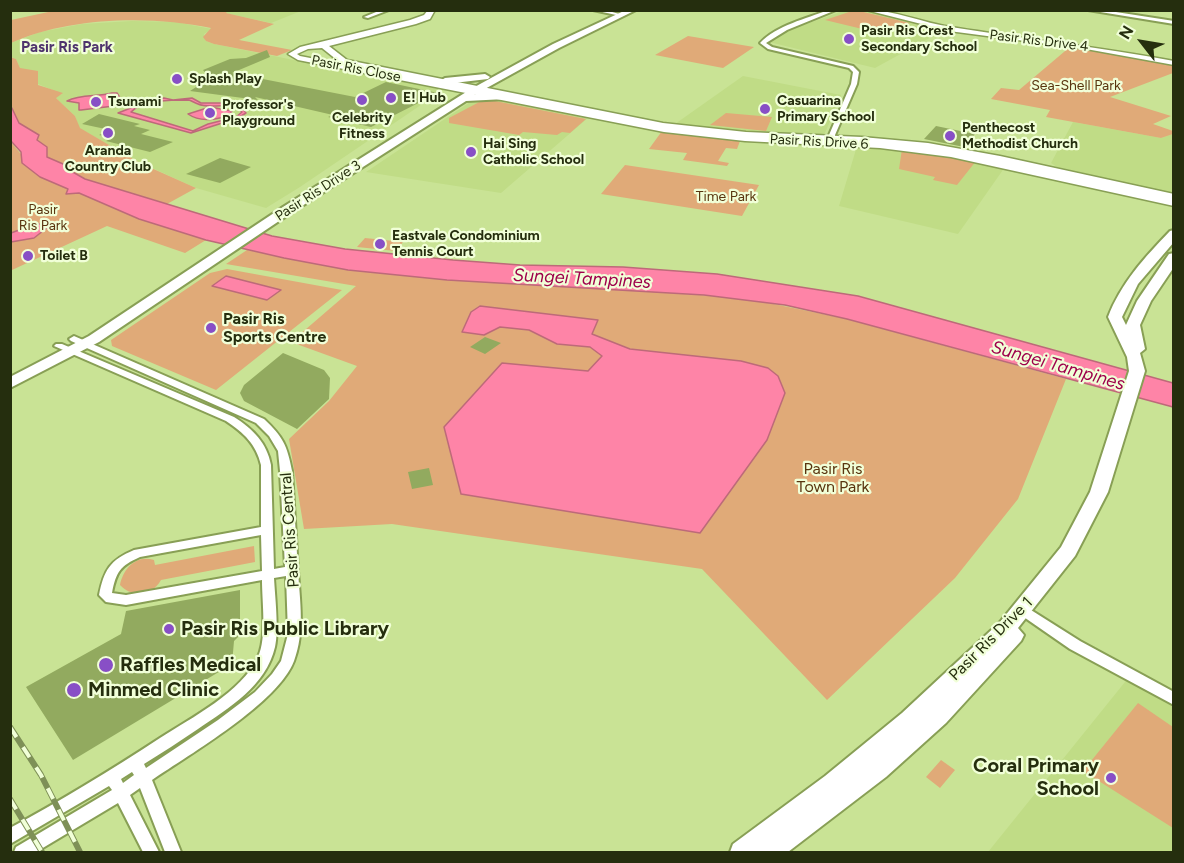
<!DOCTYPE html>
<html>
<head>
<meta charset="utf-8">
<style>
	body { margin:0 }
	#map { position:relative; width:1184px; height:863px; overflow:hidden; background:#c9e395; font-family:Figtree,sans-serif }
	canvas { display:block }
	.frame { position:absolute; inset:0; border:12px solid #252e0e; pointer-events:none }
	.north { position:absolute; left:1112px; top:12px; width:60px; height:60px; -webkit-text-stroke:4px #f1ffd8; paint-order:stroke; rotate:301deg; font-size:16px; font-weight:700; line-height:24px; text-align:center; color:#252e0e }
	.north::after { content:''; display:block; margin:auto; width:21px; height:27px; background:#252e0e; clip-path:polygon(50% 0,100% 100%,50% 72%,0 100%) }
</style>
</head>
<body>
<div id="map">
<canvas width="1184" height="863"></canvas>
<div class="frame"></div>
<div class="north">N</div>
</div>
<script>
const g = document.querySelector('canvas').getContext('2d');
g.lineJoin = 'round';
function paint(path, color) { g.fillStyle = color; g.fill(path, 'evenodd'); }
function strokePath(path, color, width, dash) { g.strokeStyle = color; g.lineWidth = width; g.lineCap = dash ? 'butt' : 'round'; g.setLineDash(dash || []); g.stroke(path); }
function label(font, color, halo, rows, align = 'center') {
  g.font = font + ' Figtree,sans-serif'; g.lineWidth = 4.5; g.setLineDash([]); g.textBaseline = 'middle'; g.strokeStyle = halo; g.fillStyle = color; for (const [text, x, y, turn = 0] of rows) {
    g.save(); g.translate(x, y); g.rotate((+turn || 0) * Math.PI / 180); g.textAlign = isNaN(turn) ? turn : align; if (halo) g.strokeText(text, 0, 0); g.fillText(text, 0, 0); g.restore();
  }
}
const built = new Path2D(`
	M228,10L301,11L271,23L225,13Z
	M843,11H865L946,29L875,68L769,42L770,37Z
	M132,21L176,22L212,29L204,34L206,41L214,44L443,90L300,187L266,208L196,188L139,162L79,128L75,116L55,97L62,94L38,84L20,68L16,59L11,57V43L40,32L82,24Z
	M743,76L841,95L825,133L818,135L729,130L675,124Z
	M479,96L589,117L501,193L366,172Z
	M1073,122L1161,138L1173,134V193L1057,167L1051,163Z
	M857,146L920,151L1005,167L958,234L839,206Z
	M1129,677L1173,704V852H988Z`);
const green = new Path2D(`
	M228,10L226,13L274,24L239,40L292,50L277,56L214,44L206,41L203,37L211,28C150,15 68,17 11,43V20L53,11Z
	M855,10L910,23L883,34L825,20Z
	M688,36L754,47L723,68L655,55Z
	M1071,46L1173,64V73L1110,97L1171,116L1153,124L1173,131V134L1161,138L1046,117L1050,110L991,99L1001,88L1019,90Z
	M10,57L16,59L20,68L38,71V85L63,93L56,98L75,116L80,128L140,163L196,188L167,204L85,179L71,171L70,167L47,157L37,140L39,135C33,131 24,128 19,122C7,108 11,76 10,57Z
	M485,99L586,119L570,133L562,132L557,135L523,132L519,135L449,123V118Z
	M726,113L772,117L766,131L710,125Z
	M662,131L740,141L737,149L726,148L718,161L729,163L727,166L683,160L687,153L649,149Z
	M10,141L40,177L69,189L67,193H79L139,219L206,240L185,253L107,226L12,270L10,269Z
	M902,149L976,161L957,185L933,180L935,177L899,169Z
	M625,165L759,185L742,216L601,194Z
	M365,238L403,242L396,251L357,247Z
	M247,250L376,273L744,298L847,319L1066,379L1018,499L955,578L827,700L702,569L392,524L304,529L289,439L329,401L357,366L291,342L356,286L226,264Z
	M227,269L342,290L216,390L112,346L111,340L210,273Z
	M254,546L255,562L161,580C152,596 132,598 120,585C123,569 136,554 154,560L155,565Z
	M1138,703L1173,727V828L1083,771Z
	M941,760L955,770L940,788L926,777Z`);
const water = new Path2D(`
	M112,93H117L122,101L114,106L81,110H79V103L67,101C81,94 97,97 112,93Z
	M164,98L173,100L192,98L201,103H222L241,107L246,113L238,118L191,133L118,113L146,102L141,100ZM189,100C192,101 195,103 198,104C211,110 228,100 242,112L236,117L208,124L193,131L131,112C142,100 173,100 189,100Z
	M10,104L19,123L39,135L37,140L47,147V157L70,167L71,171L85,179L272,236L345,249L453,260L520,265L623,267L717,274L858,296L1173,383V407L847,319L785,305L704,295L447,280L348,270L284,258L206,240L139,219L79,193L66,194L68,189L40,177L22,163L21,152L11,141Z
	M210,107L232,111L229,116C215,119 201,123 188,114Z
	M35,224H45L48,227L34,238L11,242V233Z
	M226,276L281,290L267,300L212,286Z
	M480,306L598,320L592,334L630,349L741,361L768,368L778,376L785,393L767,440L700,533L461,494L444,427L502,363L588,371L602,356L590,347L557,344L529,330L500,327L484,335L462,332L471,312Z`);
const building = new Path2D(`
	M267,50L270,57L232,73L355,97L386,82L438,93L371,127L328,117L333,115L255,97L258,100L190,91L210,78L203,70L230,59L246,58Z
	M99,114L140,124L134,126L150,130L141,134L173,142L150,152L106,141L112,138L99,135L110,130L82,124Z
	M936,126L975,134L964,147L924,139Z
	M220,158L251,167L220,183L186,174Z
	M485,337L501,343L485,354L470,347Z
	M283,353L324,370L330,378L329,399L297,429L244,401L240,393L244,385Z
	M429,468L433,485L412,489L408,472Z
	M240,590V635L234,641L232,664L73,760L26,687L121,634L126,611Z`);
const street = new Path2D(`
	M381,10H389L368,18L364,17Z
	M593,10H605L623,15L621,16Z
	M828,10H836L787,30L766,43L772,47L853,66L859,72L857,84L835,135V142L832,144L829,142V135L851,84L853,72L849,68L768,49L760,43C777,25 806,19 828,10Z
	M1088,10H1103L1174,21V24Z
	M74,336L264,419C283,437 287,445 292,471C294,504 296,538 298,571C300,602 305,632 294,661C278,703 190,754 152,780L181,852H165L140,788L130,795L159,852H143L118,803L36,852H14L16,847L112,790L109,786L10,844V828C62,800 111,770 160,738C191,718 242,692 258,657C267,637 262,603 262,580L126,605L106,602L99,595C104,570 110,560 134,550L261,527V465C256,444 244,433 226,421L54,346L56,344H62L234,417C253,429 267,443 271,465L274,569L285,567L280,471L278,451L269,436L256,423L71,341L69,339ZM261,535L262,571L126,595L112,593C116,572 120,566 140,557ZM286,576L288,634L281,661L272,674L255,692L218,720L146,768L144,764C162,753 180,741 198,729C229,708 266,686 275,647C279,631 275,596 274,578ZM132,772L134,775L123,783L121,779Z
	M1023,605L1080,641L1174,692V705L1070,649L1018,613L1017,610L1018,607Z`);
const secondary = new Path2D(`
	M428,10H435L430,19L416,24L329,46L347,60L663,123L746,132L862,137L928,143L1000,156L1174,194V206L951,157L880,148L745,141L664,132L298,60L288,54L300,47L410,20L424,15ZM322,48L342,64L377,71L300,56L297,54L308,49Z
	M866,10C895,10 923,23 951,27C1025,39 1100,47 1174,61V65L1086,49L949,31Z`);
const primary = new Path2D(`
	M626,10H636L559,48L474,95L503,94L506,95V99L466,101L291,213L99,342L10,388V377L89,336L283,207L471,89L553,44Z
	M485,74L490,77L488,79L445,84L440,81L445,78Z
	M1174,230V242L1138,284L1122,317L1126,325L1137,301L1169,254L1174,253V267L1151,301L1140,325L1145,349L1140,353L1145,371L1108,492L1075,556L1018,628L1024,635L1021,641L946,723L886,777L788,852H730L733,844L825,776L902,713L1000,622L1061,547L1090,492L1129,371L1127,357L1108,317C1121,283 1145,257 1170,231Z`);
const rail = new Path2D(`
	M10,727L41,775L80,852
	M10,799L42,852`);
const markers = [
	[849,39,6,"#884fc6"],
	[177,79,6,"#884fc6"],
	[391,98,6,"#884fc6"],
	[362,100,6,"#884fc6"],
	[96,102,6,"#884fc6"],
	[765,109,6,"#884fc6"],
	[210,113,6,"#884fc6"],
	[108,133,6,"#884fc6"],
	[950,136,6,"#884fc6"],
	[471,152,6,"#884fc6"],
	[380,244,6,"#884fc6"],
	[28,256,6,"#884fc6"],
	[211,328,6,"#884fc6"],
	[169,629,6,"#884fc6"],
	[106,665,8,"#884fc6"],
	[74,690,8,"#884fc6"],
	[1111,778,6,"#884fc6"]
];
const farPoinames = [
	["Pasir Ris Crest",861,31],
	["Secondary School",861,47],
	["Splash Play",189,79],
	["E! Hub",403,98],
	["Casuarina",777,101],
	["Primary School",777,117],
	["Tsunami",108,102],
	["Professor's",222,105],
	["Playground",222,121],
	["Celebrity",362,118,"center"],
	["Fitness",362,134,"center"],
	["Penthecost",962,128],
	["Methodist Church",962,144],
	["Hai Sing",483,144],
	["Catholic School",483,160],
	["Aranda",108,151,"center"],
	["Country Club",108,167,"center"],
	["Eastvale Condominium",392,236],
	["Tennis Court",392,252],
	["Toilet B",40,256]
];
const farStreetnames = [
	["Pasir Ris Drive 4",1039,41,7],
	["Pasir Ris Close",356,69,11],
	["Pasir Ris Drive 6",819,142,3],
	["Pasir Ris Drive 3",318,191,-33]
];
const farParknames = [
	["Sea-Shell Park",1076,86],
	["Time Park",726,197],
	["Pasir",43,210],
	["Ris Park",43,226]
];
const farNeighbourhoodnames = [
	["Pasir Ris Park",67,48]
];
const poiNames = [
	["Pasir Ris",223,319],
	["Sports Centre",223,337]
];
const parkNames = [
	["Pasir Ris",833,469],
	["Town Park",833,487]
];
const streetNames = [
	["Pasir Ris Central",290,530,-94],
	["Pasir Ris Drive 1",991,639,-45]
];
const waterNames = [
	["Sungei Tampines",582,279,3],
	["Sungei Tampines",1058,366,16]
];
const nearPoinames = [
	["Pasir Ris Public Library",181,629],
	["Raffles Medical",120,665],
	["Minmed Clinic",88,690],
	["Coral Primary",1099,766,"right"],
	["School",1099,789,"right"]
];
paint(built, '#c0dc86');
paint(green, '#e0aa78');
paint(water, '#fe84a7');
strokePath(water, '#bd6a79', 1.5);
paint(building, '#92aa5f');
strokePath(street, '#889f55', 4);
strokePath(secondary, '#889f55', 3);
strokePath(primary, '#889f55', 4);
paint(street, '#fff');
paint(secondary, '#fff');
paint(primary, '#fff');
strokePath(rail, '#7e9057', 6);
strokePath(rail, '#f1ffd8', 4, [12]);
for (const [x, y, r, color] of markers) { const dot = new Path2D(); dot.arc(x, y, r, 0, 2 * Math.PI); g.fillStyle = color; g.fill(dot); strokePath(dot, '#f1ffd8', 2); }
label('bold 14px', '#252e0e', '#f1ffd8', farPoinames, 'left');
label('14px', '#252e0e', '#f1ffd8', farStreetnames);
label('14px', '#59350f', '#f1ffd8', farParknames);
label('bold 15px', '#4e336d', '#f1ffd8', farNeighbourhoodnames);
label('bold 16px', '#252e0e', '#f1ffd8', poiNames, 'left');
label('16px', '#59350f', '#f1ffd8', parkNames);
label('16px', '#252e0e', '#f1ffd8', streetNames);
label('italic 18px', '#9e014b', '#f1ffd8', waterNames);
label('bold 20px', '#252e0e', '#f1ffd8', nearPoinames, 'left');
</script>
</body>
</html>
